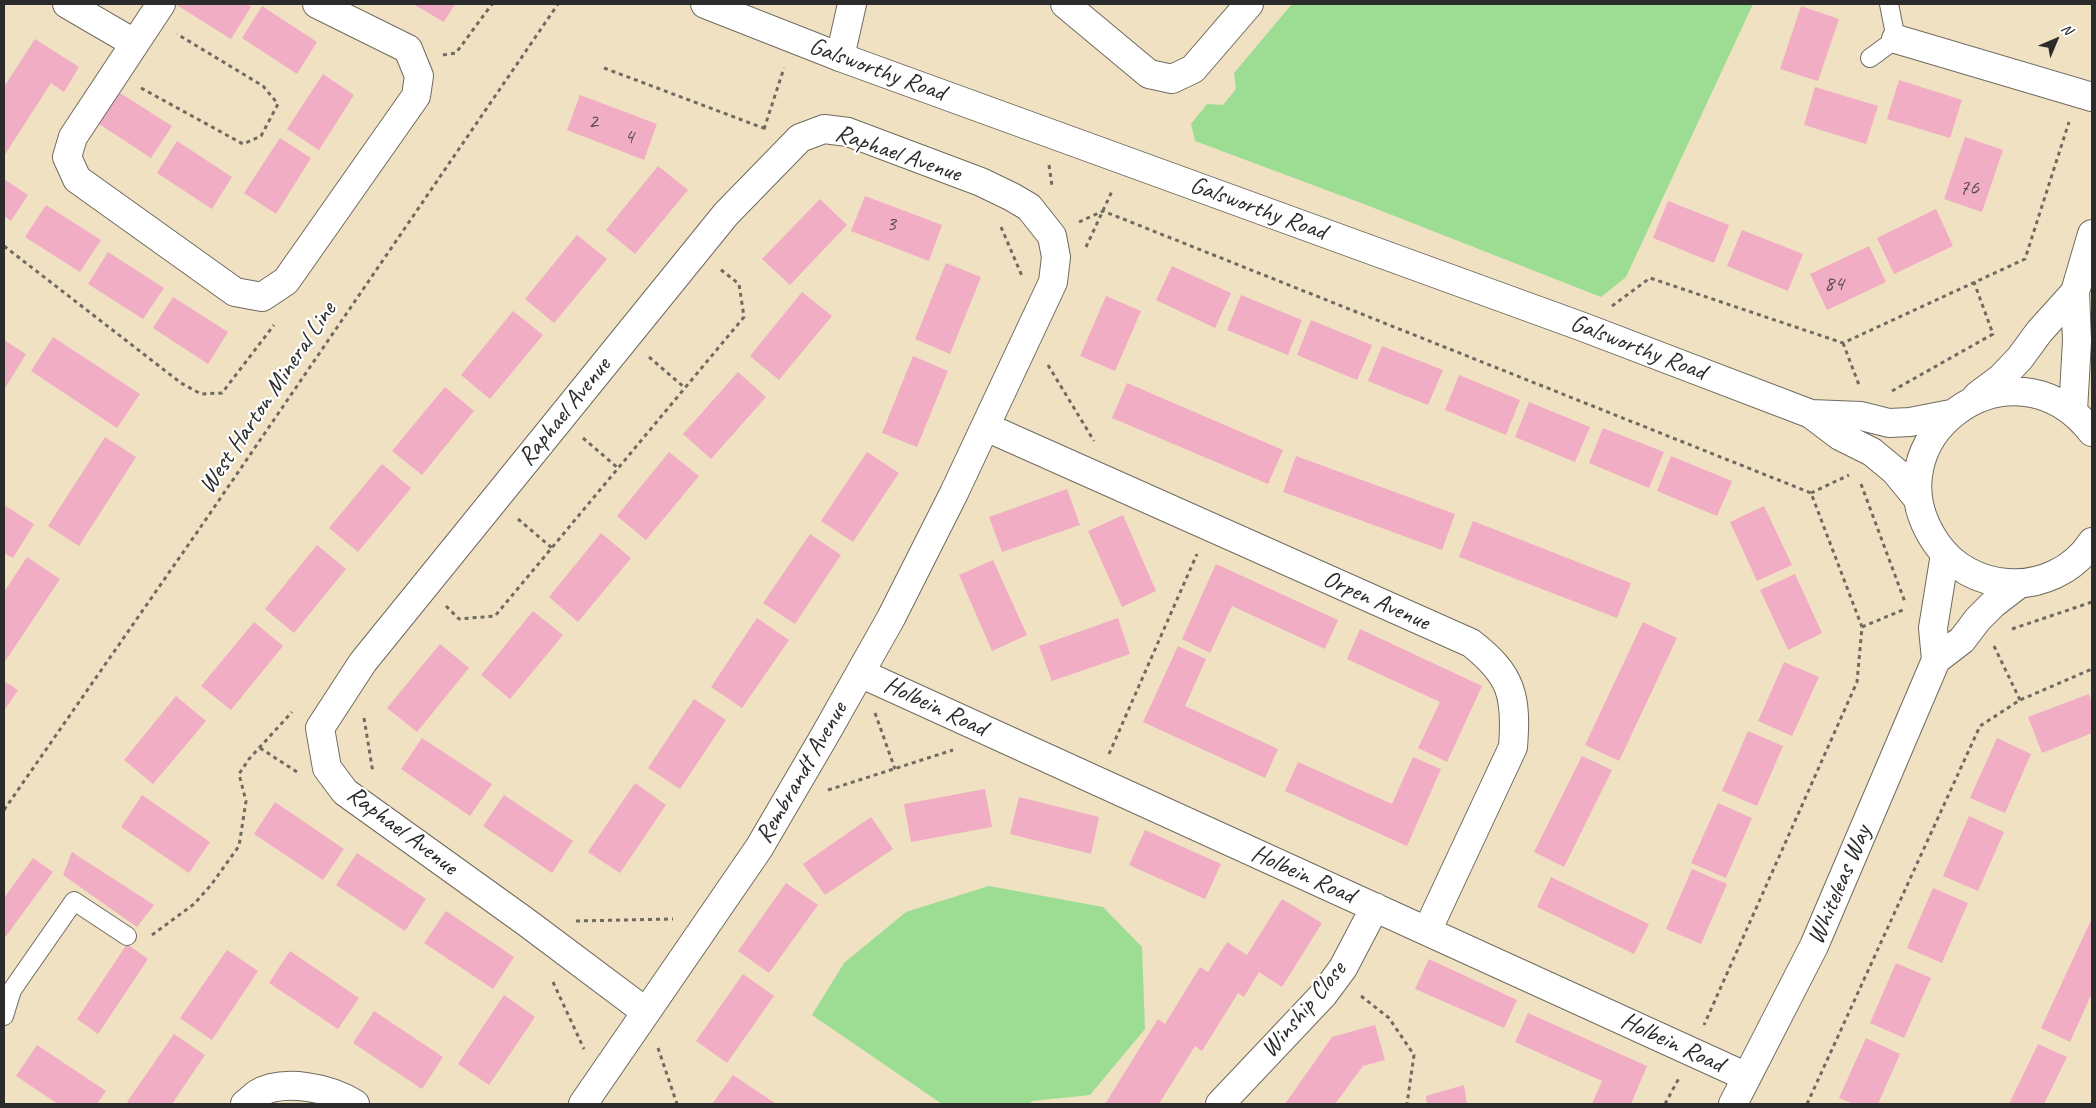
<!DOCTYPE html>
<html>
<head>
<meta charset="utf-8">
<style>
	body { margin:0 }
	#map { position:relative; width:2096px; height:1108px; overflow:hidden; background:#f0e1c2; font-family:Caveat,sans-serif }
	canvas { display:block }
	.frame { position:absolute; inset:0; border:5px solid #2b2b2b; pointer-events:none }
	.north { position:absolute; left:2031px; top:15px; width:50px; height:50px; -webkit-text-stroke:4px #fff; paint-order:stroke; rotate:45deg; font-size:14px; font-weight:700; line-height:20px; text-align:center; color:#2b2b2b }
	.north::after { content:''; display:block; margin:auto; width:18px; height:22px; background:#2b2b2b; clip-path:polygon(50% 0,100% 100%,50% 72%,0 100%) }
</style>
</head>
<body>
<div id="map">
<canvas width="2096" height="1108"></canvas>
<div class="frame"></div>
<div class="north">N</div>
</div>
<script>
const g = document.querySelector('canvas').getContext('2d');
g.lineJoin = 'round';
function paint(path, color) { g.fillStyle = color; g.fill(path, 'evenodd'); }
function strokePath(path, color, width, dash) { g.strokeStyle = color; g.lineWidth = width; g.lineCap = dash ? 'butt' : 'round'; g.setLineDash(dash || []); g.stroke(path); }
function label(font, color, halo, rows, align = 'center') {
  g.font = font + ' Caveat,sans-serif'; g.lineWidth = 4.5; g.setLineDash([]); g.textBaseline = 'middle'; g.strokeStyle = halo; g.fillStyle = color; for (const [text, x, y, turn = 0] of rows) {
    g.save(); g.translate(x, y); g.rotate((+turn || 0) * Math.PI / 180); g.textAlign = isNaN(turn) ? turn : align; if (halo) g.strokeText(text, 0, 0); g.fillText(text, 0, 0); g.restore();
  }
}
const green = new Path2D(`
	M1292,4H1753L1626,277L1601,297L1369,206L1195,141L1191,124L1207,104L1223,105L1236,89L1234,73Z
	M989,886L1103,907L1142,947L1145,1029L1090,1095L1032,1101L1029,1104H942L812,1015L844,963L906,912Z`);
const building = new Path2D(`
	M175,4H247L251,7L231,39Z
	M413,4H455L444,22Z
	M262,6L317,42L297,74L242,38Z
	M1801,6L1839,19L1818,81L1780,69Z
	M35,39L79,67L64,92L51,83L4,156V87Z
	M323,74L354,95L319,150L287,129Z
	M1899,80L1962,100L1950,138L1887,119Z
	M1815,87L1878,106L1866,144L1804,125Z
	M117,91L172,126L151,158L96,122Z
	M580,95L657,124L644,160L567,130Z
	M1965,137L2003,150L1982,212L1944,199Z
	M280,138L311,158L276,214L244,193Z
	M177,141L232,177L212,209L157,173Z
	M658,166L688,190L635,254L606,230Z
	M4,179L28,195L11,221L4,216Z
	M865,196L942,225L929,261L851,231Z
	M820,199L847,225L790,285L762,259Z
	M1668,201L1729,225L1714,263L1653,238Z
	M46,205L101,240L80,272L25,237Z
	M1936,209L1953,246L1894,274L1877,238Z
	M1742,230L1803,254L1788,291L1727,266Z
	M577,235L607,259L554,323L525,299Z
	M1869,246L1886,282L1827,310L1810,274Z
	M108,252L164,288L143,319L88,284Z
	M946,263L981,277L950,354L915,339Z
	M1172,266L1231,293L1215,328L1156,300Z
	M802,292L832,316L779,380L750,356Z
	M1241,295L1302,320L1288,355L1227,330Z
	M1106,296L1141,311L1115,371L1080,356Z
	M173,297L228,332L208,364L153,328Z
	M513,311L543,335L490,399L461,375Z
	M1311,320L1372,345L1357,380L1297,355Z
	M53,337L140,394L117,428L31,371Z
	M4,340L26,354L4,390Z
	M1382,346L1443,370L1428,405L1368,381Z
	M913,356L948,371L917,447L882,433Z
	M738,372L766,397L711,459L683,434Z
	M1459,375L1520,400L1506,435L1445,410Z
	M1127,383L1283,450L1268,484L1112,418Z
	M445,387L474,411L422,475L392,451Z
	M1529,402L1590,427L1575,462L1515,437Z
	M1603,428L1664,452L1649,488L1589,463Z
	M105,437L136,457L79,546L48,526Z
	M669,452L699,476L646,540L617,516Z
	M867,452L899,473L853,542L821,521Z
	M1296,456L1455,514L1442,550L1283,492Z
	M1671,456L1732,481L1717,516L1657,491Z
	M382,464L411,488L358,552L329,528Z
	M1067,489L1080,525L1002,552L989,517Z
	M4,505L34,524L13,558L4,553Z
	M1764,506L1792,565L1757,581L1730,522Z
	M1123,515L1156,591L1122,607L1088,531Z
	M1473,521L1631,583L1617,618L1459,557Z
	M601,533L631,558L578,622L549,597Z
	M810,534L841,555L795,624L763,603Z
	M317,545L346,569L294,633L265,609Z
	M27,557L60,579L4,663V592Z
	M993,560L1027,635L992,651L959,575Z
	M1216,564L1338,620L1325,649L1232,606L1210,653L1182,639Z
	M1795,574L1822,633L1788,650L1760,590Z
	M533,611L563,635L510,699L481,675Z
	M757,618L789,640L742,708L711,687Z
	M1118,618L1130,654L1052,681L1039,646Z
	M254,622L283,646L231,710L201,686Z
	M1643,622L1677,638L1619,761L1585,745Z
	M1360,629L1482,686L1447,762L1418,748L1440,702L1347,659Z
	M440,644L469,668L417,732L387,708Z
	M1178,646L1206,659L1185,706L1278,749L1265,778L1143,722Z
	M1784,662L1819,677L1792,736L1758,721Z
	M4,681L18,690L4,711Z
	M2089,694L2092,703V733L2042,753L2028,717Z
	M176,696L206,721L153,784L124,760Z
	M694,699L726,720L680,789L648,768Z
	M1748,731L1783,746L1757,806L1722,791Z
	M422,738L492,784L470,816L401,769Z
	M1997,738L2031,754L2005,813L1970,798Z
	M1582,756L1612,770L1564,867L1534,852Z
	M1413,757L1441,769L1407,846L1285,791L1298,762L1392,804Z
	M635,783L666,805L620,873L588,852Z
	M985,789L992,827L911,842L904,804Z
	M142,795L210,842L189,873L121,827Z
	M504,795L573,841L552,873L483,826Z
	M1019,797L1099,817L1091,854L1010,834Z
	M275,802L344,849L323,880L254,834Z
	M1718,803L1752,818L1726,878L1691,863Z
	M1969,816L2004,832L1978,891L1943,876Z
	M871,817L893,849L825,895L803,864Z
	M1145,830L1221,864L1205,899L1129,865Z
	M72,852L154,905L137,927L63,875Z
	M357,853L426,899L405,931L336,885Z
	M33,858L53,872L4,939V898Z
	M1692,869L1727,884L1701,944L1666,929Z
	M1551,877L1649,924L1634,954L1537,907Z
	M786,883L818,905L769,973L738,951Z
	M1933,888L1968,903L1942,963L1907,948Z
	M1282,899L1322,923L1282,987L1259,972L1244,997L1238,993L1202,1051L1195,1046L1159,1104H1105L1158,1019L1165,1024L1200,967L1208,972L1227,942L1247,955Z
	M446,911L514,957L493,989L424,943Z
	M2092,918V993L2070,1042L2041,1028Z
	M127,944L148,959L98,1034L77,1019Z
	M227,950L258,971L212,1040L180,1018Z
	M290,951L359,998L338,1029L269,983Z
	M1429,959L1517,1000L1504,1028L1415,989Z
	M1896,963L1931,978L1904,1038L1870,1023Z
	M743,974L774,996L727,1063L696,1041Z
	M504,995L535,1017L489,1085L458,1064Z
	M374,1011L443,1057L422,1089L353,1043Z
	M1528,1013L1647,1066L1631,1104H1592L1602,1081L1515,1042Z
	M1375,1025L1385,1060L1363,1066L1335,1104H1285L1332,1037Z
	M174,1034L205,1055L172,1104H130L127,1102Z
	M1866,1038L1900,1054L1878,1104H1854L1839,1098Z
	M2038,1044L2067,1057L2044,1104H2009Z
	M37,1045L106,1091L97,1104H58L16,1076Z
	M733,1075L776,1104H712Z
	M1464,1085L1467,1104H1427L1426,1096Z`);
const path = new Path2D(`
	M443,55L456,53L492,4
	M604,68L766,129
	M141,88L243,144L261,136L278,104L263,86L177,34
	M764,129L784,68
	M1049,165L1052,186
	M1079,222L1103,211L1811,493L1862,627L1857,682L1704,1025
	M1001,227L1022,276
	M4,246L181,383L201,394L222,393L274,325
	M1086,247L1113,189
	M1612,306L1650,278L1843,343L2025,259L2069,122
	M1843,343L1859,385
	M649,357L685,388
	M1048,365L1094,441
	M1892,391L1993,334L1974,282
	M583,438L618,468
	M1861,484L1905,602
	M1811,493L1849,475
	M518,519L552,548
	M446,606L459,619L495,616L744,317L739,284L720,269
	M1862,627L1905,609
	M2012,629L2092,602
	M1994,646L2020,700
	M875,713L895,769
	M364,718L373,773
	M260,748L297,772
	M1109,754L1197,554
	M828,790L953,750
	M4,810L200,528L558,4
	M576,921L673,919
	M152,935L194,904L211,885L239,846L246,801L239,774L249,759L292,712
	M553,982L584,1049
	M1361,996L1389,1018L1414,1055L1407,1104
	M658,1048L677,1104
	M1665,1104L1679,1078
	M1807,1104L1980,726L2020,700L2092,669`);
const service = new Path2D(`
	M1870,58L1896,39L1889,4
	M4,1016L12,990L74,901L127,936`);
const minor = new Path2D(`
	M67,4L134,43
	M161,4L73,137L67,157L77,179L235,292L262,297L286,281L416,96L419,76L408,49L317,4
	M1065,4L1149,74L1172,79L1193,69L1249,4
	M1896,39L2092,97
	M840,57L852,4
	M986,427L1471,643C1512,675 1517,696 1513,747L1427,931
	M1936,660L1962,640L1978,619L1993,604L2019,584
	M860,673L1747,1077
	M245,1104C249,1101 253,1097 257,1094C283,1078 331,1088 355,1104
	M583,1104L759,848L825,735L891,618L954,493L1053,282L1056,257L1052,236L1029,207L1012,197L981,182L848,132L824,129L800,138L726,214L363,662L320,728L327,768L345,792L526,922L646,1012
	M1220,1104L1323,995L1343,968L1375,907
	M1733,1104L1814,946L1936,660L1933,628L1945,554`);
const secondary = new Path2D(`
	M705,4L840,57L1583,327L1811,414L1840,436L1872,452L1895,471L1918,499
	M1977,396L2001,378L2020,358L2039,332L2075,292
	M2073,411L2077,341L2075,292L2092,234
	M1811,414L1861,416L1889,423L1910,422L1951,414
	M2092,432C2012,330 1864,440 1937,544C1953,567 1979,581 2007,583C2040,586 2074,570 2092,542`);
const numberNames = [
	["2",593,122],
	["4",629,137],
	["76",1969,188],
	["3",891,224],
	["84",1834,284]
];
const streetNames = [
	["Galsworthy Road",877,70,20],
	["Raphael Avenue",898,154,19],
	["Galsworthy Road",1258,209,20],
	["Galsworthy Road",1638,348,21],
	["West Harton Mineral Line",268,398,-56],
	["Raphael Avenue",565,412,-51],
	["Orpen Avenue",1376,601,24],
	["Holbein Road",935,707,25],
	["Rembrandt Avenue",802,773,-60],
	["Raphael Avenue",402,831,37],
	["Holbein Road",1303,875,24],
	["Whiteleas Way",1840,885,-67],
	["Winship Close",1304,1010,-50],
	["Holbein Road",1672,1043,25]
];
paint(green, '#9cdd93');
paint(building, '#f1adc4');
strokePath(service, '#706b60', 20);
strokePath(minor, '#706b60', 30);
strokePath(secondary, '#706b60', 30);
strokePath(path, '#706b60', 3, [4, 4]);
strokePath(service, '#fff', 18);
strokePath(minor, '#fff', 28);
strokePath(secondary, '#fff', 28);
label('22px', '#5c4c51', null, numberNames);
label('25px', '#2b2b2b', '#fff', streetNames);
</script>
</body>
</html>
